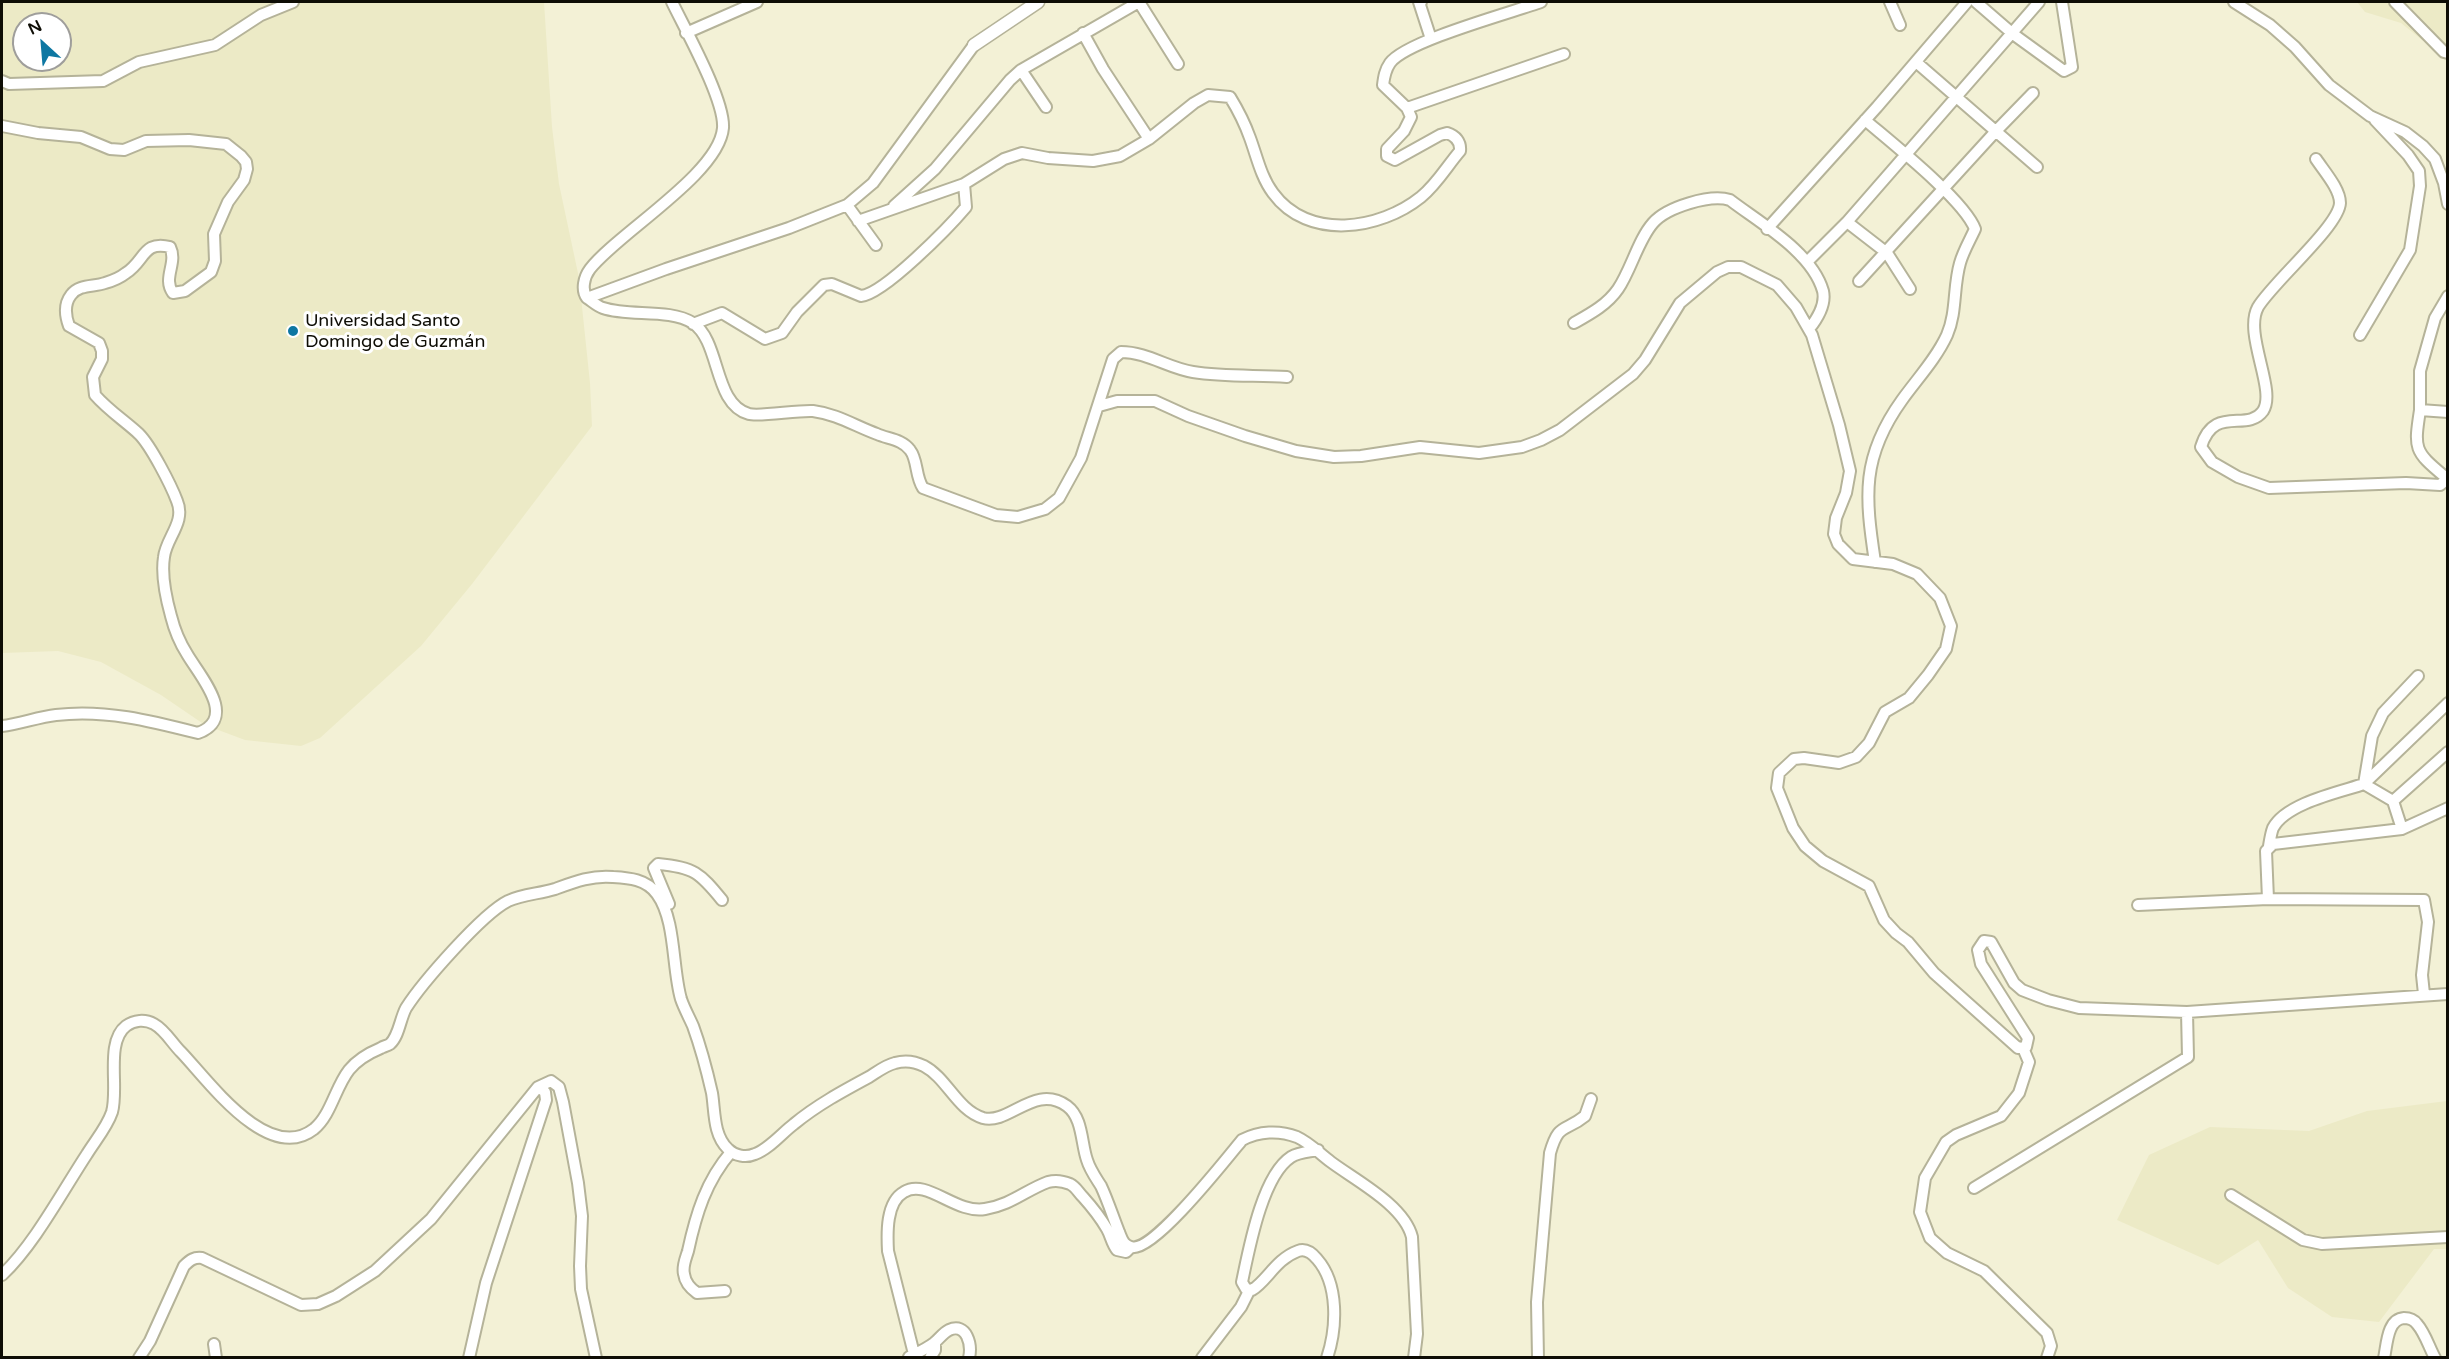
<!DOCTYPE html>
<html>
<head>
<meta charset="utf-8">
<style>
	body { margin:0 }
	#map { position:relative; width:2449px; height:1359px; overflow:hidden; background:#f3f1d6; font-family:"Varela Round",sans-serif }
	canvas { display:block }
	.frame { position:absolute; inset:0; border:3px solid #0e0d05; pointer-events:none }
	.north { position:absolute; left:12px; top:12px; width:60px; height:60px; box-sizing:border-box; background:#fff; border:2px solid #9f9e9b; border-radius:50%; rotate:334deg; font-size:16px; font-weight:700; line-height:24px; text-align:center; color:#0e0d05 }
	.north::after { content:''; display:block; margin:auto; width:21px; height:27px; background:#0e77a2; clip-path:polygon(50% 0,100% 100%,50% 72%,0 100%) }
</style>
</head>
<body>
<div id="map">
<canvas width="2449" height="1359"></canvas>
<div class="frame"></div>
<div class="north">N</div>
</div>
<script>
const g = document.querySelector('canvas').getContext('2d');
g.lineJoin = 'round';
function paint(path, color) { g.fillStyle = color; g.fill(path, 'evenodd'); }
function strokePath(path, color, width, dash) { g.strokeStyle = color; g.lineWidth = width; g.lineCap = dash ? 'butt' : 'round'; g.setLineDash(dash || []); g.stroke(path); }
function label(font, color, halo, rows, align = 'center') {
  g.font = font + ' "Varela Round",sans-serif'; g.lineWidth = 6; g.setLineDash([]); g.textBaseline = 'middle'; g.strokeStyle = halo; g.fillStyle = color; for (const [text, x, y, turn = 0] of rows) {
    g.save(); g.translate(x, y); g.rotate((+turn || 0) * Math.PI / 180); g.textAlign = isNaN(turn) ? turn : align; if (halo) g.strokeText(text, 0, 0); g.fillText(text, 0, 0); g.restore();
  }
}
const built = new Path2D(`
	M2,2H544L552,127L559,184L579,278L590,383L592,426L472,584L421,646L320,738L301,746L245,740L205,725L161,695L101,662L58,651L2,653ZM24,24H60V60H24Z
	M2357,2H2447V60L2401,23L2365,12Z
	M2447,1101V1249H2434L2379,1322L2332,1317L2288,1288L2258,1240L2218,1265L2117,1220L2149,1155L2210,1127L2309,1131L2367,1111Z`);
const minor = new Path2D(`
	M672,2C685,29 725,100 723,128C719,174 618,233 590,269C584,277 581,290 587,298L666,269L789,228L847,205L873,183L974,45
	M1421,2H1419L1431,39
	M1890,2L1900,25
	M1976,2L2013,34L2064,71L2072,67L2062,2
	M2234,2L2270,25L2295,47L2329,85L2370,116L2405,132L2423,146L2435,159L2444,183L2448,204
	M2395,2L2444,52L2448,53
	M686,33L757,2
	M1083,33L1103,69L1149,139
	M1916,62L2037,167
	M1021,70L1046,107
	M2,81L9,84L103,81L139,62L215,45L261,15L293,2
	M1407,108L1564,54
	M1865,120C1892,143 1964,200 1975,229C1970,240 1963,252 1960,263C1953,287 1957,312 1947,335C1936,359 1917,379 1902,400C1861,457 1865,496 1875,562
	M2,126L38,133L81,137L110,149L124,150L146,141L189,140L226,144L241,156L246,162L247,169L244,180L228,202L214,234L215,261L211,272L185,291L173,293C162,278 178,263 170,247C143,240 145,261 126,273C121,277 112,281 105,283C94,287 79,284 71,295C64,304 65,315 69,326L99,343L102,351V359L93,377L95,395C108,410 125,421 139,434C151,446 171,485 177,501C186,522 166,538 164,557C161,576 166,598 171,616C174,628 180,643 187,654C199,675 239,718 198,733C151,721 104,709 56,715C38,717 20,724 2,726
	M2316,159C2324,171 2340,189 2340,203C2339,226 2273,282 2258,307C2243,334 2277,390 2263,411C2247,433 2214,404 2201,447L2212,462L2238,477L2269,488L2406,483L2440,485L2445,481L2444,476C2414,451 2414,449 2420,410
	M847,205L876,245
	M894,206L935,169L1010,80L1021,70L1139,2L1178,64
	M858,221L964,184L1004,159L1022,153L1048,158L1093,161L1120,156L1149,139L1194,103L1208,95L1230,97C1238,110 1245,124 1250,138C1257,157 1261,177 1273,193C1308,241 1380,230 1421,197C1437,184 1447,166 1460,151C1461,142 1456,136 1447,133L1440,135L1395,160L1387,156V149L1404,131L1411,117L1407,108L1383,85C1384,77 1385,70 1390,63C1406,41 1510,13 1541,2
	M1847,222L1887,253L1910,289
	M1767,229L1877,107L1967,2
	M1808,261L1847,222L2039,2
	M1859,281L1996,131L2033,93
	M2448,296L2435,318L2420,371V410L2448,412
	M587,298C592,301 597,306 603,308C629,317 669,308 693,323C721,342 713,404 749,414C760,417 797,410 813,411C837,414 855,426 877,434C888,439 902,439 910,450C918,460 915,476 923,488L996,515L1018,517L1045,509L1059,498L1081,458L1113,359L1121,352C1147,352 1168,368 1193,372C1224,377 1256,375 1287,377
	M1574,323C1590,314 1607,305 1618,289C1631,270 1638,240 1653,223C1667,207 1710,194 1730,200C1760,223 1812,252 1823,291C1826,304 1817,319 1809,329
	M693,324L722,313L765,339L782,333L797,312L824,285L832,284L861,296C884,294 950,226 966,207L964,184
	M2360,335L2410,250L2420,186L2419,171L2408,155L2375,120
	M1099,406L1117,401H1155L1188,416L1245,436L1296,451L1334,457L1361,456L1420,447L1479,453L1522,447L1541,440L1560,430L1633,374L1645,360L1680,303L1717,272L1728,267H1741L1777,285L1796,307L1812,335L1839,425L1850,471L1846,493L1836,518L1834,534L1838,544L1853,559L1893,564L1917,574L1940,598L1951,626L1946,649L1928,675L1909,698L1885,712L1869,743L1856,757L1839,763L1804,758L1794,759L1779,773L1777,788L1793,828L1805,846L1823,861L1869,886L1884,920L1896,933L1908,942L1934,973L2018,1048L2026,1047L2028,1038L1981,964L1978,950L1984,941L1991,942L2014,983L2022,990L2048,1000L2079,1008L2187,1012L2448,994
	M2418,676L2383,713L2372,736L2364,784L2448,703
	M2393,801L2448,752
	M2269,846C2270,840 2271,833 2273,828C2286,803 2340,792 2364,784L2393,801L2402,829
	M2268,899L2266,851L2273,844L2402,829L2448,808
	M669,904L654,868L658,864C694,867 700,873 722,900
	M2138,905L2268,899L2424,900L2428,922L2422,975L2424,994
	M2023,1048L2029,1062L2019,1093L2001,1116L1956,1135L1946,1142L1925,1178L1920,1212L1930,1238L1947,1253L1984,1271L2047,1333L2051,1346L2047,1358
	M1318,1150C1309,1152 1299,1152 1291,1157C1262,1176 1249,1249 1242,1282L1246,1289L1252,1290C1267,1281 1276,1259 1298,1251C1306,1248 1312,1253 1317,1259C1339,1284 1337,1328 1327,1358
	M1974,1188L2188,1057L2187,1012
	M2231,1195L2303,1240L2322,1244L2448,1237
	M2,1275C34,1245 62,1192 87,1154C95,1141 107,1127 112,1112C119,1088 105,1042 126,1026C134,1020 145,1019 154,1024C165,1030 172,1043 181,1052C208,1080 268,1165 314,1129C331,1115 335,1088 349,1070C357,1060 369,1053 381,1048C384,1046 387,1046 390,1044C399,1036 400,1019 406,1008C422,983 482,914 508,901C523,894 539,894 555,889C574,882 592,875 613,877C629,878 646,879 657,894C676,920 672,968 681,999C684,1008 689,1017 693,1026C701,1048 707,1071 712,1093C715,1111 713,1135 728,1149C735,1156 746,1158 755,1154C769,1149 782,1133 794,1124C817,1105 843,1091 869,1077C877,1072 886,1065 895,1063C905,1060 916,1062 924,1066C947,1078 957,1110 983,1118C1009,1125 1035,1083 1067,1106C1083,1118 1081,1143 1087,1160C1090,1170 1096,1178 1101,1186C1108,1201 1113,1217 1119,1232C1122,1239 1123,1245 1131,1247C1152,1254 1227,1158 1242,1140C1259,1131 1279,1130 1297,1137C1310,1143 1319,1153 1331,1162C1355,1180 1404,1205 1412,1237L1417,1334L1414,1358
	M725,1291L697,1293C690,1288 685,1282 684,1274C682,1266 686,1258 688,1251C696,1214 706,1181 731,1152
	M214,1344L216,1358
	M914,1354L888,1251C887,1233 886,1202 904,1192C927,1178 955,1214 985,1209C1011,1205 1026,1190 1048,1182C1055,1180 1063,1181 1070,1184C1076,1187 1078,1192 1083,1197C1092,1207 1100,1217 1107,1229C1111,1236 1112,1244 1117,1250L1126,1252L1131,1247
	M909,1357C917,1353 926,1349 934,1343C939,1339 943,1333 949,1330C967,1322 972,1345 969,1358
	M139,1358L150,1341L184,1266C190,1260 194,1257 202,1258L301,1305L318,1304L336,1296L375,1271L431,1219L538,1087L551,1081L559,1087L563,1102L578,1183L582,1216L580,1266L581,1289L596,1358
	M469,1358L486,1283L546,1100L545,1092L538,1087
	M930,1358L935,1350V1342
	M1202,1358L1241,1307L1249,1291
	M1538,1358L1537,1302L1550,1153C1559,1122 1564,1133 1585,1116L1591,1099
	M2384,1358C2387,1345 2387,1319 2404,1318C2409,1318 2414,1320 2417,1324C2425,1333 2429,1347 2435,1358`);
const tertiary = new Path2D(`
	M974,45L1038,2`);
const markers = [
	[293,331,6,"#0e77a2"]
];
const poiNames = [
	["Universidad Santo",305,321],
	["Domingo de Guzmán",305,342]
];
paint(built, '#eceac6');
strokePath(minor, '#b5b399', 14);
strokePath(tertiary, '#b5b399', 15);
strokePath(minor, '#fff', 10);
strokePath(tertiary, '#fff', 12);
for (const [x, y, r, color] of markers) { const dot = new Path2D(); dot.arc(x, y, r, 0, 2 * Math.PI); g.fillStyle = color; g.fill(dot); strokePath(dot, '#fff', 2); }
label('18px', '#0e0d05', '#fff', poiNames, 'left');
</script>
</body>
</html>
